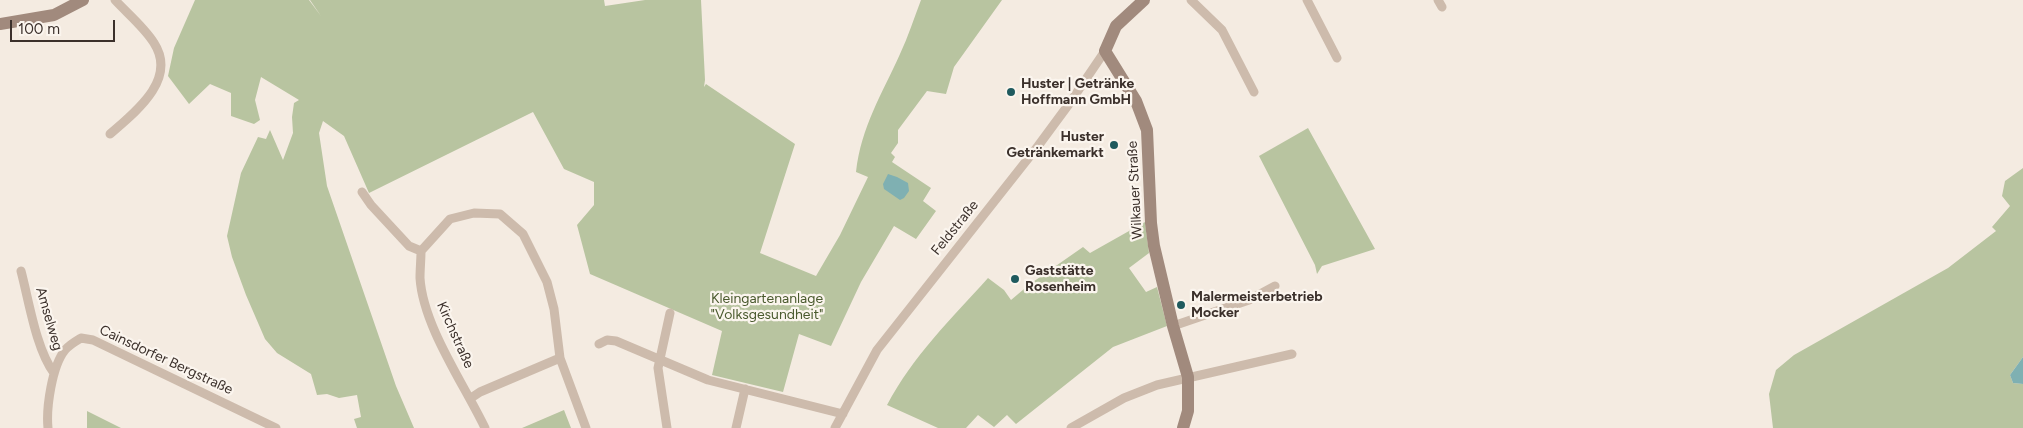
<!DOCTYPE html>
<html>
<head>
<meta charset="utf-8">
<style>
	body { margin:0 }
	#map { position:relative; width:2023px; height:428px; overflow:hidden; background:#f4ebe1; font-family:Figtree,sans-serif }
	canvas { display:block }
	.scale { position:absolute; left:10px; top:20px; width:105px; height:22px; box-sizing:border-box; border:2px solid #3b302b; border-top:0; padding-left:6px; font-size:15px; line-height:18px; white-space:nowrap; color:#3b302b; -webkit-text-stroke:4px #fbf5ee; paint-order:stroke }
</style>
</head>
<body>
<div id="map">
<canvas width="2023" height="428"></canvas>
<div class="scale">100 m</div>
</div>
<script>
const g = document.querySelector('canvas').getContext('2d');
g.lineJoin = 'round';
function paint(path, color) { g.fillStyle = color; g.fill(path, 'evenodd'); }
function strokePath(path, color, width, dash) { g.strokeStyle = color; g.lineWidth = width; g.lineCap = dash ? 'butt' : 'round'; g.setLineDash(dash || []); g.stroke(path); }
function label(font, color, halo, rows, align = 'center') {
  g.font = font + ' Figtree,sans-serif'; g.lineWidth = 4.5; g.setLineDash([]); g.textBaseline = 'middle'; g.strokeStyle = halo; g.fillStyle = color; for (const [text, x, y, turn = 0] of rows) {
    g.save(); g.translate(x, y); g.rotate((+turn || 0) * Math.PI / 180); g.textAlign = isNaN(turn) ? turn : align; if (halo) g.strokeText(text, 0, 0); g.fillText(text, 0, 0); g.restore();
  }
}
const green = new Path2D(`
	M195,0H309L321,16L310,0H604L605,6L645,0H701L705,80L704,87L706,84L795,144L760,253L816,276L840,235L868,177L856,172C861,127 882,94 900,54C908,37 914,18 921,0H1002L954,67L946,94L927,91L898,130V143L891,153L895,157L892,162L931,188L923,201L936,211L916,239L894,226L861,282L831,346L799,334L783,392L712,375L722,331L590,274L577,225L594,205V182L564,169L533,112L369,193L344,136L323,121L319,133L327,186L396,386L414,428H357L354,419L361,417L357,395L339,398L327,394L317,395L311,374L277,353L265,339L246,295L232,257L227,236L241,173L258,137L266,139L270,130L283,160L293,133L292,117L294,103L299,100L261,77L255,100L260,120L254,124L231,116V93L210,84L189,104L168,76L174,48Z
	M1308,128L1375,249L1322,266L1317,274L1315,265L1259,156Z
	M2023,168V357L2010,375L2013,383L2023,384V428H1773L1769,394L1776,370L1794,355L1948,268L1996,231L1992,227L2010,206L2002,196L2005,181Z
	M1145,222L1149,253L1129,268L1146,292L1157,287L1167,326L1113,347L1016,424L1007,415L994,427L978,415L966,428H938L887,405C913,356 951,319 988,278L1004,290L1011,300L1030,284L1083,247L1090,253Z
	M564,410L571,428H522Z
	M87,411L121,428H87Z`);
const water = new Path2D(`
	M888,174L897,177L908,183L909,191L904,198L900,200L884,189L883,184Z
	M2023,357V384L2013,383L2010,375Z`);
const street = new Path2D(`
	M1191,0L1222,30L1254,92
	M1307,0L1337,58
	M1438,0L1442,7
	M110,134C134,113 178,80 154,43C145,28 127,13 115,0
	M362,192L371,205L409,246L421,251C421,260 420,269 420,278C423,326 464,384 485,428
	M421,251L450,219L474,213L500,214L523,234L547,282L554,309L560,358L480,392L471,398
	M21,271C29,301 36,349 54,373
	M1173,326L1249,300L1275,286
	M599,344L607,340L616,341L708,380L843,414
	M560,358L586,428
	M48,428C46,408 52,366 65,350C69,345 76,341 81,338L93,340L276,428
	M667,428L658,368L670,313
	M736,428L745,389
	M835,428L877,350L1038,146L1069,104L1105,51
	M1071,428L1124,398L1157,385L1292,354`);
const secondary = new Path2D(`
	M1144,0L1116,26L1105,51L1136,101L1147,130L1151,223L1154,246L1173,326L1188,377V411L1183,428
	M0,24L54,15L83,0`);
const markers = [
	[1011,92,5,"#1f5a5e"],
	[1114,145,5,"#1f5a5e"],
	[1015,279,5,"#1f5a5e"],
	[1181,305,5,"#1f5a5e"]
];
const poiNames = [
	["Huster | Getränke",1021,84],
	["Hoffmann GmbH",1021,100],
	["Huster",1104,137,"right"],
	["Getränkemarkt",1104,153,"right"],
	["Gaststätte",1025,271],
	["Rosenheim",1025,287],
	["Malermeisterbetrieb",1191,297],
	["Mocker",1191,313]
];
const streetNames = [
	["Wilkauer Straße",1135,190,-93],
	["Feldstraße",955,228,-51],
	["Amselweg",49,319,74],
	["Kirchstraße",455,335,66],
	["Cainsdorfer Bergstraße",166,360,25]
];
const parkNames = [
	["Kleingartenanlage",767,299],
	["\"Volksgesundheit\"",767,315]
];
paint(green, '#b8c4a0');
paint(water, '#7fb0b2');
strokePath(street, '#cdbbac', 9);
strokePath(secondary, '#a18a7d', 12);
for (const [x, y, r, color] of markers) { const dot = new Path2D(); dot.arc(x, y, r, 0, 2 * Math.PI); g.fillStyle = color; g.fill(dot); strokePath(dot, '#fbf5ee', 2); }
label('bold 14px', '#3b302b', '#fbf5ee', poiNames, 'left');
label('14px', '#3b302b', '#fbf5ee', streetNames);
label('14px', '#4a5a2e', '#fbf5ee', parkNames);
</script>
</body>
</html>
